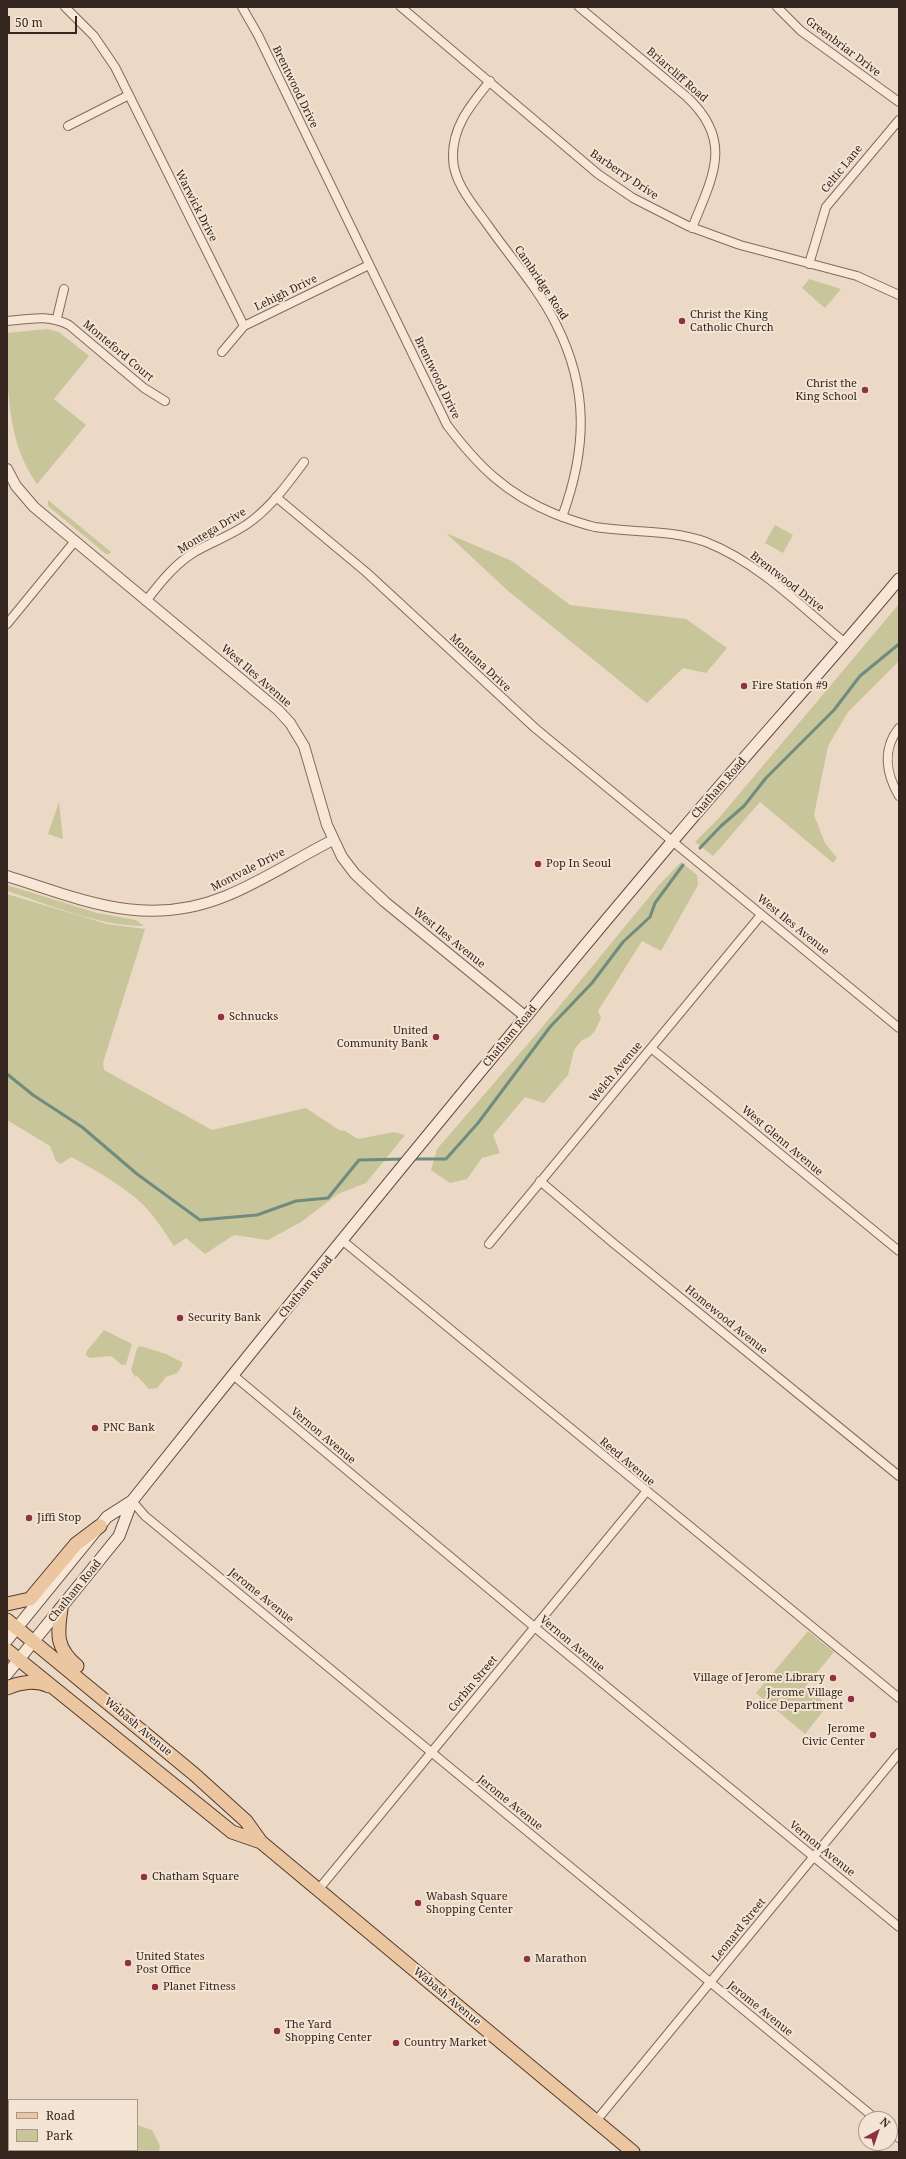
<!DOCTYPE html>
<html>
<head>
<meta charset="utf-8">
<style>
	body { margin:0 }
	#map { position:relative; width:906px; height:2159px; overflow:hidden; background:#ebd9c5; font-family:"Noto Serif",serif }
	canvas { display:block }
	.frame { position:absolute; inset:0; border:8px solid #35261f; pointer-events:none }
	.legend { position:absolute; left:8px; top:2099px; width:130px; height:52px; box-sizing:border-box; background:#f3e4d4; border:1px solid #a7988c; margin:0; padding:5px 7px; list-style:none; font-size:12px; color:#35261f }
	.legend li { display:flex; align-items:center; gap:8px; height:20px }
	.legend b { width:20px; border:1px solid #a7988c }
	.north { position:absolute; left:858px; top:2111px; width:40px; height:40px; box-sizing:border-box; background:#f3e4d4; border:1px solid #a7988c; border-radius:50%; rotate:40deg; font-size:11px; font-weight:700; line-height:16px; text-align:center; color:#35261f }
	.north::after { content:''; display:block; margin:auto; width:14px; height:18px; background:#8e3143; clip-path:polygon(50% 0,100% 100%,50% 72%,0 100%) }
	.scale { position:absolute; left:8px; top:16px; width:69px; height:18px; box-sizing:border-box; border:2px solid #35261f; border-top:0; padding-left:5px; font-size:12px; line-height:14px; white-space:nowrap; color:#35261f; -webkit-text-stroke:3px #f3e4d4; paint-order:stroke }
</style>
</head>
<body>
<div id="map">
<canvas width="906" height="2159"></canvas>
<div class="frame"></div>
<ul class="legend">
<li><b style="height:5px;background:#ebc6a0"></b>Road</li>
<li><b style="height:11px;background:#c8c59a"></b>Park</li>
</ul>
<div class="north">N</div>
<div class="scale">50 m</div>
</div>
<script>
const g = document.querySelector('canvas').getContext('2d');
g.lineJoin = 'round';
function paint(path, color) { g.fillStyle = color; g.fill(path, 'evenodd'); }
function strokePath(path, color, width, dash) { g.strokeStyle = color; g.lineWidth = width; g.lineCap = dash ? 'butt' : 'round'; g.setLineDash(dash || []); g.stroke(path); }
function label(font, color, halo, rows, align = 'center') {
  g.font = font + ' "Noto Serif",serif'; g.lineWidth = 4; g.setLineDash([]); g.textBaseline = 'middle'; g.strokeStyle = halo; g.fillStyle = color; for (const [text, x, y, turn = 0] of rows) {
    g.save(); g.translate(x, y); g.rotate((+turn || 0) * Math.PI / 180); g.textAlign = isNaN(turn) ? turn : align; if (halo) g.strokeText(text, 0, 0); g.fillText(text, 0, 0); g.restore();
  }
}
const green = new Path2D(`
	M809,279L841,289L825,308L802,288Z
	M47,329L59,332L89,356L54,399L86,425L37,484C6,441 7,384 7,333Z
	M48,500L111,552L109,554H106L48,506Z
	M775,525L793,535L783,553L765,543Z
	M446,533L512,561L570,605L686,619L727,648L706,673L683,668L647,703L507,590Z
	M899,604V661L848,712L828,746L814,815L825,843L837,858L833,863L760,802L713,856L695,842L719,818Z
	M59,802L63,839L48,834Z
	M681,862L697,875L698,885L661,951L642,941L598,1011L601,1018L595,1031L589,1037L582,1040L574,1050L568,1075L544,1103L525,1097L493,1135L500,1153L482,1158L467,1179L450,1183L431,1170L437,1149L539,1031L659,885Z
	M7,885L97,913L136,920L144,926C97,926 51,905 7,891Z
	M7,894L107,924L145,929L103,1063L104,1070L212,1130L306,1108L339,1130L345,1131L358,1139L394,1132L405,1135L366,1183L338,1194L301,1222L268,1240L234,1235L205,1254L186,1238L174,1246C163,1230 153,1213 138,1200C118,1183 94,1169 71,1157L61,1164L56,1161L50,1146L7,1120Z
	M104,1330L132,1344L126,1364L122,1365L111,1356L90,1358L86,1355V1352Z
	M140,1346L166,1354L182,1362V1366L177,1373L166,1377L157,1388L149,1389L137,1376L135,1377L131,1370L137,1348Z
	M808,1631L834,1652L805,1687L828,1705L805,1734L756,1693Z
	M137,2125L152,2130L160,2146L159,2152H67L62,2150H137Z`);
const stream = new Path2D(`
	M700,848L721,826L744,806L766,778L834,710L860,676L899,644
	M7,1074L33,1095L82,1127L137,1174L200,1220L257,1215L296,1201L328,1198L359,1160L405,1159
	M413,1159H446L478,1123L550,1027L592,983L623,942L650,917L655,903L683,865`);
const minor = new Path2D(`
	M65,7L94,36L115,67L244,326
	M242,7L258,35L447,425C478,466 506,494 555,514C568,519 582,524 595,527C632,533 671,529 706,542C759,563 802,607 845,643
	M401,7L598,174L633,198L688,226L740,245L857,276L899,295
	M579,7L687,97C734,141 713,176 692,228
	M777,7L801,31L899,102
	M490,81C471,105 452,126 453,158C453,182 474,206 487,224C510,257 538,288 556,324C589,389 587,449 562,517
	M68,126L129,95
	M809,264L826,207L899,120
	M57,318L64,289
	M7,321C30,319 48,314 69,325L144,388L165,401
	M222,352L244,326L369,265
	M276,497L366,572L535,728L899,1028
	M146,601C160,583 174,565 193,553C213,541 236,534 254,519C274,503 289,482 304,462
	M7,624L75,541
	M899,728C882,749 886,774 899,796
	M651,1048L899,1251
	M540,1181L612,1242L899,1476
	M343,1241L899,1698
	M489,1244L761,915
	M233,1375L544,1635L899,1927
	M132,1501L145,1516L876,2119
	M318,1890L646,1492
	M596,2121L899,1753
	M890,2131L899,2138`);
const tertiary = new Path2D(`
	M7,469L16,486L34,507L278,710L290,723L304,746L327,825L342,857L355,874L385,902L526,1017
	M7,876C83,900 146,929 226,896C263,881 297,858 333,840`);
const secondary = new Path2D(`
	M7,1640L107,1517L132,1501
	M7,1674L119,1536L132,1501C308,1280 488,1060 671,843C746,754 825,668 899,579`);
const primary = new Path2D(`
	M7,1604L30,1599L76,1544L100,1526
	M61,1609C57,1635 56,1648 77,1666
	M7,1620L194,1774L246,1821L261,1842L633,2152
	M7,1650L232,1832L261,1842
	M7,1688C20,1682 36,1680 49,1686`);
const markers = [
	[682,321,4,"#8e3143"],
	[865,390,4,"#8e3143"],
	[744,686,4,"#8e3143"],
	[538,864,4,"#8e3143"],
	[221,1017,4,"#8e3143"],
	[436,1037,4,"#8e3143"],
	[180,1318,4,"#8e3143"],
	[95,1428,4,"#8e3143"],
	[29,1518,4,"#8e3143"],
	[833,1678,4,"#8e3143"],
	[851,1699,4,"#8e3143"],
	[873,1735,4,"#8e3143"],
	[144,1877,4,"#8e3143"],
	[418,1903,4,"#8e3143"],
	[527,1959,4,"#8e3143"],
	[128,1963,4,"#8e3143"],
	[155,1987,4,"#8e3143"],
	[277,2031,4,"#8e3143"],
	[396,2043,4,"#8e3143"]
];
const streetNames = [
	["Greenbriar Drive",843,47,37],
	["Briarcliff Road",677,75,41],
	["Brentwood Drive",295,87,64],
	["Celtic Lane",842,169,-51],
	["Barberry Drive",624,175,34],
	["Warwick Drive",196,206,63],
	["Cambridge Road",541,283,56],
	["Lehigh Drive",286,293,-26],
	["Monteford Court",118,351,40],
	["Brentwood Drive",437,378,64],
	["Montega Drive",212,531,-31],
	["Brentwood Drive",787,582,38],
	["Montana Drive",480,663,43],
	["West Iles Avenue",256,676,41],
	["Chatham Road",719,788,-49],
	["Montvale Drive",248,870,-27],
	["West Iles Avenue",793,925,39],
	["West Iles Avenue",449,938,39],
	["Chatham Road",510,1036,-50],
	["Welch Avenue",616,1072,-50],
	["West Glenn Avenue",782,1141,40],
	["Chatham Road",306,1287,-50],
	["Homewood Avenue",726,1320,39],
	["Vernon Avenue",323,1436,40],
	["Reed Avenue",627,1462,40],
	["Chatham Road",75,1591,-51],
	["Jerome Avenue",261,1596,39],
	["Vernon Avenue",572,1644,40],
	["Corbin Street",473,1684,-50],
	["Wabash Avenue",138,1727,40],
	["Jerome Avenue",510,1803,39],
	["Vernon Avenue",822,1849,39],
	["Leonard Street",739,1930,-51],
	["Wabash Avenue",447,1997,40],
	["Jerome Avenue",760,2009,39]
];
const poiNames = [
	["Christ the King",690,315],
	["Catholic Church",690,328],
	["Christ the",857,384,"right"],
	["King School",857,397,"right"],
	["Fire Station #9",752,686],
	["Pop In Seoul",546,864],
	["Schnucks",229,1017],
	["United",428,1031,"right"],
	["Community Bank",428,1044,"right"],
	["Security Bank",188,1318],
	["PNC Bank",103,1428],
	["Jiffi Stop",37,1518],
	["Village of Jerome Library",825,1678,"right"],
	["Jerome Village",843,1693,"right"],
	["Police Department",843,1706,"right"],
	["Jerome",865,1729,"right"],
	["Civic Center",865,1742,"right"],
	["Chatham Square",152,1877],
	["Wabash Square",426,1897],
	["Shopping Center",426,1910],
	["United States",136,1957],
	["Post Office",136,1970],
	["Marathon",535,1959],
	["Planet Fitness",163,1987],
	["The Yard",285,2025],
	["Shopping Center",285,2038],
	["Country Market",404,2043]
];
paint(green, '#c8c59a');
strokePath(stream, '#6e8c7f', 3);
strokePath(minor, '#846a5c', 10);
strokePath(tertiary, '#846a5c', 12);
strokePath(secondary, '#664c40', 13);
strokePath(primary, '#523a30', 15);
strokePath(minor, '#f6e7d7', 8);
strokePath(tertiary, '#f6e7d7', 10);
strokePath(secondary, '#f6e7d7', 11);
strokePath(primary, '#ebc6a0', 13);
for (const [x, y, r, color] of markers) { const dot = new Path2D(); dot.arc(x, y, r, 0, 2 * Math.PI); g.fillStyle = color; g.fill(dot); strokePath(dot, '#f3e4d4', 1.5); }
label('11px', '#35261f', '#f3e4d4', streetNames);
label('11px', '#35261f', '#f3e4d4', poiNames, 'left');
</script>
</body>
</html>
